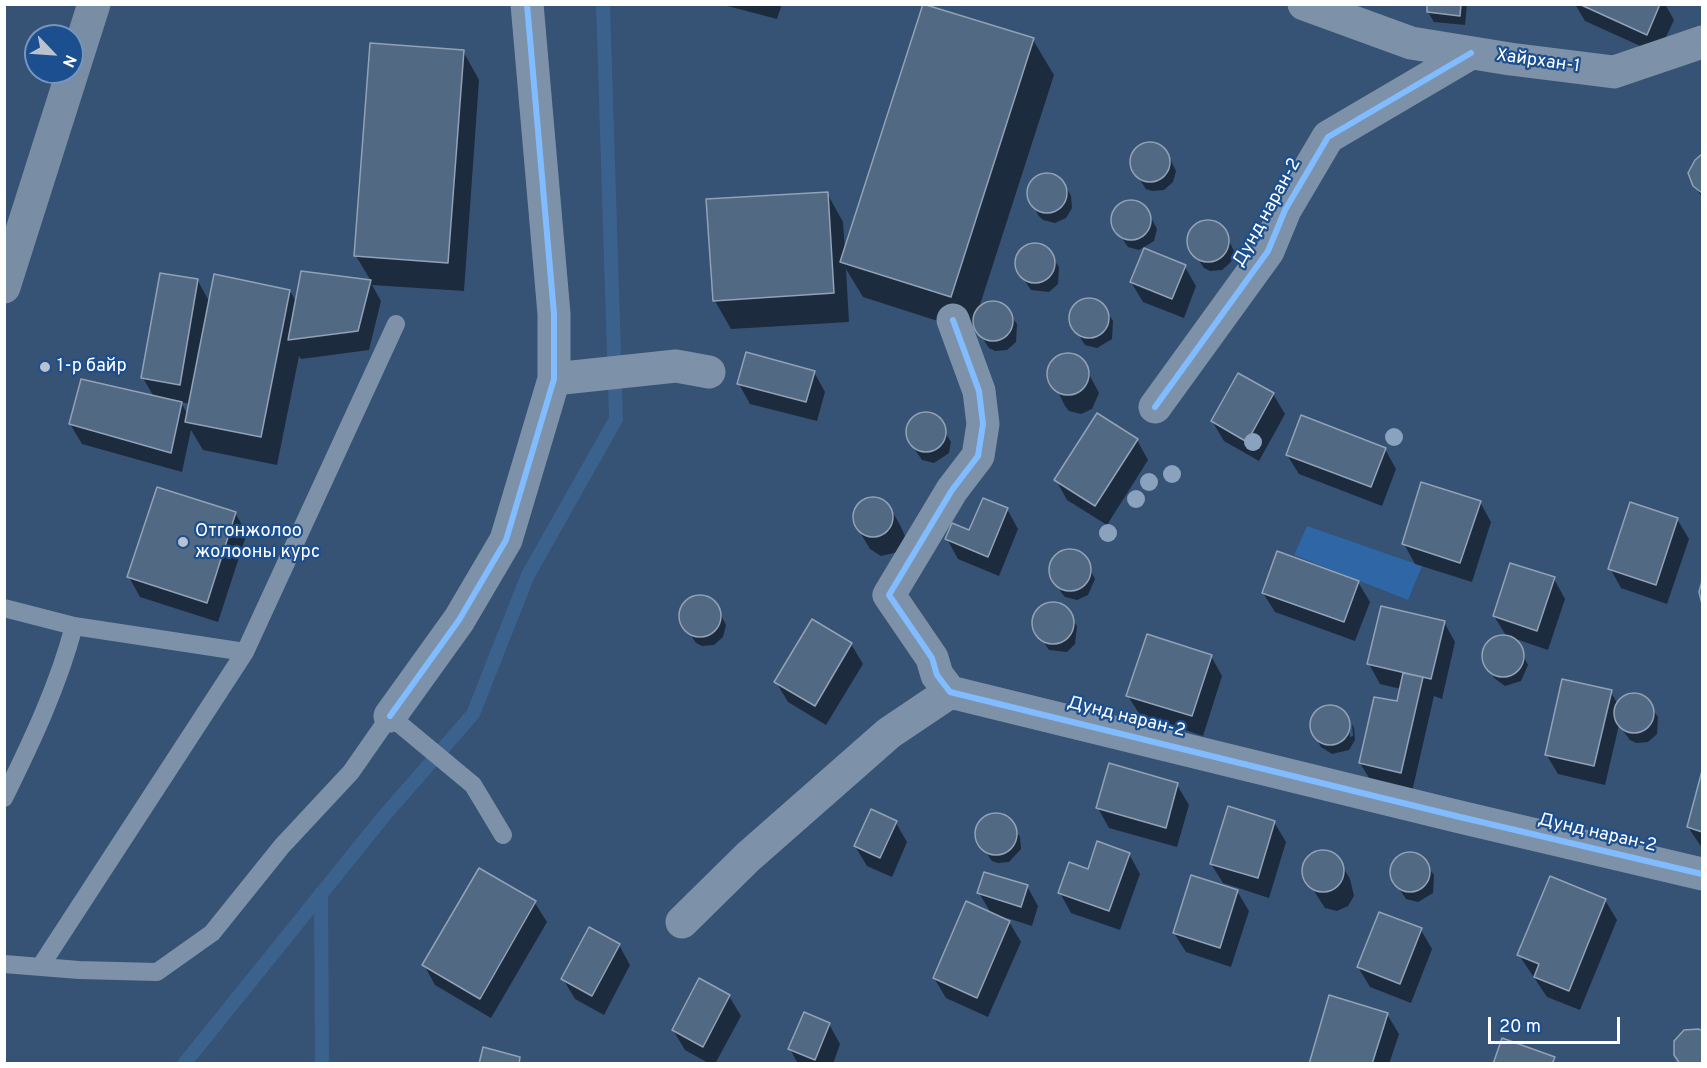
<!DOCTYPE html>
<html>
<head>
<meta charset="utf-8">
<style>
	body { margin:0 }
	#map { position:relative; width:1707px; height:1068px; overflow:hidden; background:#365274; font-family:Overpass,sans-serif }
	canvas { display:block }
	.frame { position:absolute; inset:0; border:6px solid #fff; pointer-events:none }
	.north { position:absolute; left:24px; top:24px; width:60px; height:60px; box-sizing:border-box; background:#1b4f8f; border:2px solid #7695bc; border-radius:50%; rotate:115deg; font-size:16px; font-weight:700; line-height:24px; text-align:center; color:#fff }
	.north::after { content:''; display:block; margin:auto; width:21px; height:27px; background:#b9c2ce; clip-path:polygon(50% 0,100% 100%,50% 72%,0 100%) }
	.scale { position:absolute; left:1488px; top:1017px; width:132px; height:27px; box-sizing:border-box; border:3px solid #fff; border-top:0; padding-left:8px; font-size:18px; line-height:21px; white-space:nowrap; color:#fff; -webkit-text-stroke:4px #1b4f8f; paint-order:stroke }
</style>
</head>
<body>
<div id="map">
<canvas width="1707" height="1068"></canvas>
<div class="frame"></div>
<div class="north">N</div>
<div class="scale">20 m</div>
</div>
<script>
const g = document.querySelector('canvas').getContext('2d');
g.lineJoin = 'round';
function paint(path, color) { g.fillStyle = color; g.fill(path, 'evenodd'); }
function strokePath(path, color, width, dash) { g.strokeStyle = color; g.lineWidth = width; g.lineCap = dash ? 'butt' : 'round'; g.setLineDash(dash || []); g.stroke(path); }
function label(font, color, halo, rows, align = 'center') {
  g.font = font + ' Overpass,sans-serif'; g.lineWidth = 4.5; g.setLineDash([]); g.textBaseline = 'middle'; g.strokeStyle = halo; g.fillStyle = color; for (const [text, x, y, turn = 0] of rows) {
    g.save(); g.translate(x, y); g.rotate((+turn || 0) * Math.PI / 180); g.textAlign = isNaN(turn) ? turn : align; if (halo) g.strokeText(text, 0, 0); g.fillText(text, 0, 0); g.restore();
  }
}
const green = new Path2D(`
	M1307,526L1422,566L1408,600L1294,555Z`);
const shadow = new Path2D(`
	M720,4H782L777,19Z
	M1429,4H1467L1465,25L1434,22L1428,12Z
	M1575,4H1665L1674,20L1658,54L1585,21Z
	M1033,40L1054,75L979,308L991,302L1003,305L1017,324L1016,342L1007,350L995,351L989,348L974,325L972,332L863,297L846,269L849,322L731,329L715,301L827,193L843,222L845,251Z
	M463,51L479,80L464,291L372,285L381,301L369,350L301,359L299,356L277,465L203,450L191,430L182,472L82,444L70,424L154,397L143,378L198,281L210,303L290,291L297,303L371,281L356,256ZM181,402L190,404L188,415L183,406Z
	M1148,143L1165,149L1176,171L1173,182L1164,190L1152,191L1146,189L1132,168L1133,154Z
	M1701,156H1702V197L1694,185Z
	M1051,174L1065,185L1071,196L1072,208L1066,218L1055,223L1043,220L1038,215L1028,192L1033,179L1038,176Z
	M1129,201L1146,208L1157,229L1154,241L1139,250L1128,247L1113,225L1114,213Z
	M1206,223L1223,229L1234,251L1231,262L1222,270L1210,271L1204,268L1190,247L1194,228Z
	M1033,244L1045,247L1059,267L1058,284L1049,292L1031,290L1017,269V256Z
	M1185,267L1196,286L1184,318L1143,302L1131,282Z
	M1087,299L1100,301L1113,321L1112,339L1097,348L1085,345L1071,323V317L1076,305Z
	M1065,354L1082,361L1099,393L1092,409L1081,414L1069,411L1065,406L1049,373L1054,361Z
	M814,372L825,392L817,421L750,404L739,384Z
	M1273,394L1285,414L1259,461L1224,441L1212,421Z
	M924,413L935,416L951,442L949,453L934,463L922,460L907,438L908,425Z
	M1137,440L1148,460L1107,525L1067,500L1056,480Z
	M1385,449L1396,469L1382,506L1299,474L1287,455Z
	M871,498L888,504L900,525L905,536L898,552L881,556L870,549L858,529L854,516L859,504Z
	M1480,502L1491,522L1472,582L1415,564L1404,544Z
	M1007,509L1018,529L999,576L958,559L947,539L970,532Z
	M235,513L247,533L218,622L140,597L129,577Z
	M1677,519L1689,539L1667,604L1621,588L1610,568Z
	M1067,551L1084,558L1095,579L1088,595L1077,600L1065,597L1061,592L1051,569L1056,557Z
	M1554,579L1565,599L1548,650L1510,637L1517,644L1528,665L1521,681L1505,686L1494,678L1484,655L1489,643L1500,637H1507L1494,616Z
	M1358,582L1370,602L1355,641L1275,612L1263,593Z
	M698,597L715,604L726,625L723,637L714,645L702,646L696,643L682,622L683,609Z
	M1051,604L1063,607L1077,626L1075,644L1067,652L1049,650L1035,629V615L1039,610Z
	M1444,622L1455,642L1442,699L1434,696L1412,792L1372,783L1360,763L1398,703L1401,689L1380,684L1369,664Z
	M851,644L863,664L826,725L788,702L776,682Z
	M1211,656L1222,676L1203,736L1140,715L1128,696Z
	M1611,692L1618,705L1620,700L1632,695L1644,697L1658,717L1657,734L1648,742L1636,743L1630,740L1619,725L1605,785L1558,774L1546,754Z
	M1328,705L1344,712L1348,717L1350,737L1353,736L1352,724L1354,728L1355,740L1349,750L1332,754L1321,747L1315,736L1311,724L1316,711Z
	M1702,777V848L1688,827Z
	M1177,785L1189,805L1177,847L1109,828L1098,808Z
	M993,815L1006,818L1020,837L1021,849L1009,862L998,863L992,861L977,840L982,820Z
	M1274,822L1286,842L1269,898L1223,883L1211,864Z
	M896,823L907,842L892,877L867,866L855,846Z
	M1327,852L1338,859L1350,879L1354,896L1348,906L1337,911L1325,908L1305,877L1306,864L1315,854Z
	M1129,854L1140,874L1120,930L1071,913L1060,893Z
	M1408,854L1420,856L1434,875L1433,893L1418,902L1406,899L1392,878V865Z
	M479,870L535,903L547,922L491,1018L435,985L424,965Z
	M1027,886L1038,906L1032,926L1007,918L1021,942L988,1017L946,998L934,978L991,913L979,893Z
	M1237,891L1249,911L1231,967L1186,952L1174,933Z
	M1605,900L1617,920L1580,1010L1547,997L1519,955Z
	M1421,930L1432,949L1411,1003L1370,987L1358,967Z
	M619,945L630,965L604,1015L575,999L563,979Z
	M729,996L741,1016L715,1064H710L685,1050L673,1030Z
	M1387,1014L1399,1034L1389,1064H1310Z
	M829,1024L840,1044L833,1064H798L790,1049Z`);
const stream = new Path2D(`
	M321,893L322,1064
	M184,1064L384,816L473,714L528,575L616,419L603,4`);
const building = new Path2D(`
	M923,4L1034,38L951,297L840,262Z
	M1427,4H1461L1460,16L1427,12Z
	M1579,4H1660L1647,35Z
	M370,43L464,50L448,263L354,256Z
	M1130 162a20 20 0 1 1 40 0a20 20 0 1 1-40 0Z
	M1702,154V193L1693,186L1688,173L1695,160Z
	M1027 193a20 20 0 1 1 40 0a20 20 0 1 1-40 0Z
	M828,192L834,293L713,301L706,199Z
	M1111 220a20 20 0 1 1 40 0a20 20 0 1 1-40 0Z
	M1187 241a21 21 0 1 1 42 0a21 21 0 1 1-42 0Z
	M1015 263a20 20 0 1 1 40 0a20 20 0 1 1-40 0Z
	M1144,248L1186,265L1172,299L1130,282Z
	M301,271L371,280L358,331L288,340Z
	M160,273L198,279L180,385L141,378Z
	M214,274L290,290L261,437L185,422Z
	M1069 318a20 20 0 1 1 40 0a20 20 0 1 1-40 0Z
	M973 321a20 20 0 1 1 40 0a20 20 0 1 1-40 0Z
	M746,352L815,371L806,402L737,384Z
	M1047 374a21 21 0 1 1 42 0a21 21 0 1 1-42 0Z
	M1238,373L1274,393L1247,442L1211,421Z
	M81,379L182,402L171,453L69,424Z
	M906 432a20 20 0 1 1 40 0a20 20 0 1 1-40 0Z
	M1097,413L1138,439L1095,506L1054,480Z
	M1301,415L1386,448L1371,487L1286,455Z
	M1421,482L1481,501L1460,563L1402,544Z
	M157,487L236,512L207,603L127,577Z
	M853 517a20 20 0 1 1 40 0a20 20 0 1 1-40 0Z
	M983,498L1008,508L988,557L945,539L952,523L969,530Z
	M1630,502L1678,518L1656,585L1608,569Z
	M1049 570a21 21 0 1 1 42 0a21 21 0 1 1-42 0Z
	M1277,551L1359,581L1344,622L1262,593Z
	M1510,563L1555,577L1537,631L1493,616Z
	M1702,581V604L1699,592Z
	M679 616a21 21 0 1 1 42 0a21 21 0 1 1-42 0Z
	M1032 623a21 21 0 1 1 42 0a21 21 0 1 1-42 0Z
	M1381,606L1445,621L1431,679L1367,664Z
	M812,619L852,643L815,706L774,682Z
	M1147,634L1212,655L1192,716L1126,696Z
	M1482 656a21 21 0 1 1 42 0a21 21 0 1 1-42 0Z
	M1403,673L1423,677L1401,773L1359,763L1374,697L1397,701Z
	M1562,679L1612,690L1594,766L1545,755Z
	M1614 713a20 20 0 1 1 40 0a20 20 0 1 1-40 0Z
	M1310 725a20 20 0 1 1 40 0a20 20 0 1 1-40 0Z
	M1109,763L1178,783L1166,828L1096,808Z
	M1702,771V832L1687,827Z
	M1228,806L1275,821L1258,878L1210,864Z
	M871,809L897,821L880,858L854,846Z
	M975 834a21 21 0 1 1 42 0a21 21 0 1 1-42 0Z
	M1097,841L1130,853L1109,911L1058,893L1069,862L1088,869Z
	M1302 871a21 21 0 1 1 42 0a21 21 0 1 1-42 0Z
	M1390 872a20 20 0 1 1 40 0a20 20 0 1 1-40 0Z
	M479,868L536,901L480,999L422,965Z
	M984,872L1028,885L1021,907L977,893Z
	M1191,875L1238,890L1220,948L1173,933Z
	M1550,876L1606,899L1569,991L1534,977L1539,964L1517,955Z
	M966,901L1010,921L977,998L933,978Z
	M1379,912L1422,928L1400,984L1357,967Z
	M589,927L620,944L592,996L561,979Z
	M699,978L730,995L703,1047L672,1030Z
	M1329,995L1388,1013L1372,1064H1309Z
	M804,1012L830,1023L815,1060L788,1049Z
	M1699,1029L1702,1031V1064H1680L1674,1055V1041L1684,1030Z
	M1502,1038L1555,1057L1552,1064H1493Z
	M483,1047L520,1057L519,1064H479Z`);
const service = new Path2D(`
	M4,608L74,626C58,686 32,741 4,798
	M74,626L245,652
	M4,964L79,970L157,972L212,933L282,846L351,772L390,716L473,785L503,835
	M40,967L245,652L396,324`);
const minor = new Path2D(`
	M1304,4L1411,43L1510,59L1614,72L1702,42
	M953,320L979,391L983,424L978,456L952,490L889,595L932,658L937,675L950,692L1460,817L1702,874
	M554,379L676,366L709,372
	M1155,407L1268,251L1285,210L1328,137L1471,53
	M390,716L459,620L506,540L554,379V314L527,4
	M682,922L748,857L889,733L950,692`);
const secondary = new Path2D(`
	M4,287L94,4`);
const cycleway = new Path2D(`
	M953,320L979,391L983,424L978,456L952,490L889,595L932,658L937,675L950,692L1460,817L1702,874
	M1155,407L1268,251L1285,210L1328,137L1471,53
	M390,716L459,620L506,540L554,379V314L527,4`);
const trees = [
	[1394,437],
	[1253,442],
	[1172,474],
	[1149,482],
	[1136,499],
	[1108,533]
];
const markers = [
	[45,367,6,"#b9c2ce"],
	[183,542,6,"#b9c2ce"]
];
const streetNames = [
	["Хайрхан-1",1538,62,8],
	["Дунд наран-2",1268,213,-61],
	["Дунд наран-2",1126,718,14],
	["Дунд наран-2",1597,834,13]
];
const poiNames = [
	["1-р байр",57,367],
	["Отгонжолоо",195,532],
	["жолооны курс",195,553]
];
paint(green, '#2f66a5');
paint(shadow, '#0007');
strokePath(stream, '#3b618d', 14);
paint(building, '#526984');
strokePath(building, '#92a2b6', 1.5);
strokePath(service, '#7d92a8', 18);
strokePath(minor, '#7d92a8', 33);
strokePath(secondary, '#798da4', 33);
strokePath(cycleway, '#80bcff', 6);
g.fillStyle = '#8aa2be';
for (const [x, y] of trees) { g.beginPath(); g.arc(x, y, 9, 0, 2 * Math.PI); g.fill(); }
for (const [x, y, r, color] of markers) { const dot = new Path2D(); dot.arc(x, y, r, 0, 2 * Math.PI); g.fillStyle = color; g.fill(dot); strokePath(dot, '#1b4f8f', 2); }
label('18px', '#fff', '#1b4f8f', streetNames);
label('18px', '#fff', '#1b4f8f', poiNames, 'left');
</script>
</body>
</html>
